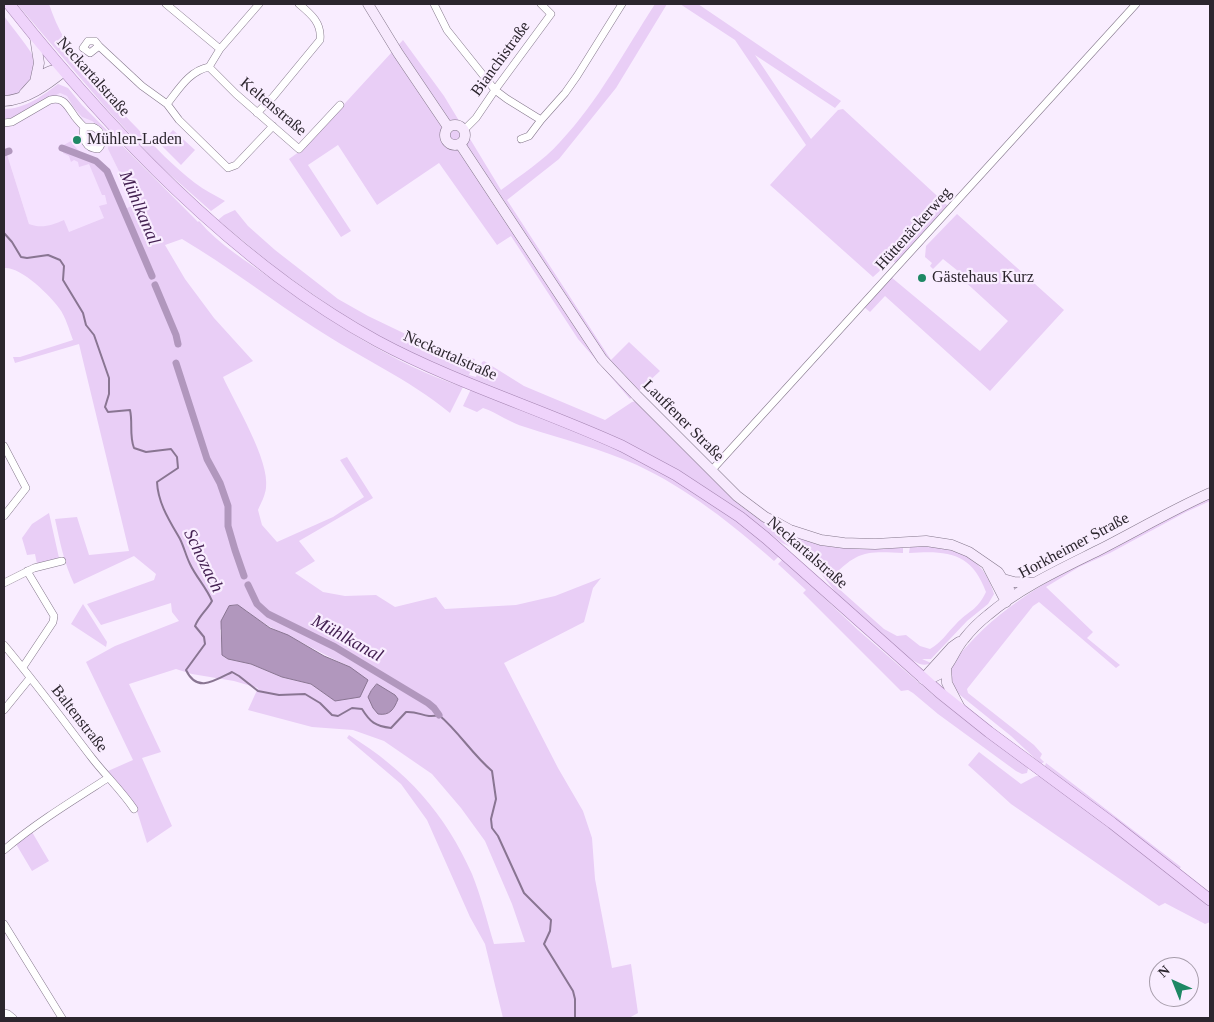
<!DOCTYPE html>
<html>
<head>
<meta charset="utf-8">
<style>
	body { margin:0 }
	#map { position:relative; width:1214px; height:1022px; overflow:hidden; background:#f9edff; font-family:"Times New Roman",serif }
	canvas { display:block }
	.frame { position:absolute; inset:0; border:5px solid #2c262e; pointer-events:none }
	.north { position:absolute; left:1149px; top:957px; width:50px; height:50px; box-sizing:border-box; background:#f9edff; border:1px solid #a79dab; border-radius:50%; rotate:316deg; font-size:14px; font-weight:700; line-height:20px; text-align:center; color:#2c262e }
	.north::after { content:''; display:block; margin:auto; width:18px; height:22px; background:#1e8864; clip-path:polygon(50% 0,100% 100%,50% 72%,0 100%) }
</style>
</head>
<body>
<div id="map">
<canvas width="1214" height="1022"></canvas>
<div class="frame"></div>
<div class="north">N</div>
</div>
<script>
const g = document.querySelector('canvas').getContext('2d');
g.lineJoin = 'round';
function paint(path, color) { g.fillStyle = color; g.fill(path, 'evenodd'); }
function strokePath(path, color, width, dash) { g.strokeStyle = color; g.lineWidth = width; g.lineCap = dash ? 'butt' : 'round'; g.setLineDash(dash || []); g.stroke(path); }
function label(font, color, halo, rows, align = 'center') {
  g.font = font + ' "Times New Roman",serif'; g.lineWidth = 4.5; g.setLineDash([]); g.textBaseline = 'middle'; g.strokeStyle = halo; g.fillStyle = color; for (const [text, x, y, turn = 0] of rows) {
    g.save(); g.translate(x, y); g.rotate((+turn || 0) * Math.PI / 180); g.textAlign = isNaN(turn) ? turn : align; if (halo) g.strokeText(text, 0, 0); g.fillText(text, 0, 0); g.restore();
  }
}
const built = new Path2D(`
	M60,93L67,96L74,108L82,117L92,121L109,134L108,149L135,204L47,244L29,224L4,145V118H11Z`);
const green = new Path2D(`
	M17,4H49C65,53 101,91 137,128C155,147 174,167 195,183C204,190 215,195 225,201L211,211L159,165L106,108Z
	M655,4H667L616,88L559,159L507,200L611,360L629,342L660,371L630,399L578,339L511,236L497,245L439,163L377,205L338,145L308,165L351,231L341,237L289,159L303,149L403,40L444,96L501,190C521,175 543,161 560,142C598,102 625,50 655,4Z
	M680,4H698L841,101L835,108L755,55L811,139L838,110L843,109L948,206L898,265L892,260L873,277L770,185L806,145L735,40Z
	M4,16C13,29 24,41 32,54C40,68 31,91 15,95C12,96 7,97 4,97Z
	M58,84L68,88L82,105L198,222L199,221C219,245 248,262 273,280C332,322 393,364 463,387L450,413C409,379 359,357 315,328C270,299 228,266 182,239L165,245L185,279L214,318L253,361L223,377C235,404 270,460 266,488C265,496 261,503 258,510L262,525L277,542L333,517L364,497L340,460L347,457L373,498L299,541L315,561L295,573L323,592L345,596L376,595L395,607L436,597L445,609L516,605L555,596L601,578L593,588L584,622L504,663L558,768L583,811L592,838L595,879L612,968L631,964L638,1013L629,1018H503L485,944L470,917L427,820L401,784L347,738L349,735C406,770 445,813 472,874C481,896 487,921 494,944L525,942L512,904L485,841L461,808L432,774L384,741L353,730L312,727L248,710L258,688L234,681L192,674L176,669L129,684L161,752L142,758L172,826L147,843L137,811L108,771L133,760L86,662L115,646L179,621L172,612L171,603L101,625L87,604L154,580L156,574L134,556L74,584C64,563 60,542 55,519L77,517L89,555L129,551L79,344L15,363L13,357H20L73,340C69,330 66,317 59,308C50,295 20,266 4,268V145L29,224C42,229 52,225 64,220L69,232L104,218L99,206L107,204L105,195H102L89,164L79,167L78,162L74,160L71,162L69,156L63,153L62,146L71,141C82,160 97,155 107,169C115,180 120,196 125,209L135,204L108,149L109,134L92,121L82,117L74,108L67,96L60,93L11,118H4V109C25,109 42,96 58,84ZM246,610C260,622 270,627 286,635C308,645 328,657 350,667L335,701L311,684L282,677L251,664L228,659L223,655L220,630Z
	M173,130L195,150L181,165L160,144Z
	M235,210L248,226L275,250L338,299L368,316L443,352L475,359L469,375L476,377L482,362L484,361L524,386L605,420L632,402L636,401L728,493L798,536L903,546V553C865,551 857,551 829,580L884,629L897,636L906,635L920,646L930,649C941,643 947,633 956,624C969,610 977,611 986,592C972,553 948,550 909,553L910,546C950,544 982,552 994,594L988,604L967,621L931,659H922L931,663C922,668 914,661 906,656L837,594L816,567L793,548L782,543L737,508L686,475L456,373L391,343L340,313L277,269L218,220L224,215Z
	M957,214L1064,310L990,391L885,296L870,312L864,307L891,277L980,351L1008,321L961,278L963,275L943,259L933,269L930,266L932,263L925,257L926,246Z
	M471,389C545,419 623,446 691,489C723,509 751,532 780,555L774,561C732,524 688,489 637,465C601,449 562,439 525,427C510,423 498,413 483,408L477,412L463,406Z
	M1210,497V501L1186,512L1110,553L1079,567L1046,587L1093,632L1087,638L1120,665L1116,668L1039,602L1033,606L967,689L968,693L1034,745L1042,754L1040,758L1044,762L1041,764L1011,736L960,695L955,689L952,680L950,681C948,665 958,656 968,645C1008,601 1056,576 1108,549C1142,532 1176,515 1210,497Z
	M49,513L59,558L37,564L35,554L27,555L22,538L32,524Z
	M783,559L858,630L933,695L1026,765L1028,769L1027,773L1022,774L1016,771L938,714L913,693L908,690L901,691L803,593L806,590L778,564Z
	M83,604L107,642L106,647L71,624Z
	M979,752L1021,784L1036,776H1041L1210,905V922L1205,924L1165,903L1159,906L1011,804L968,765Z
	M1046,763L1181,867L1179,869L1045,766Z
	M32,832L49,861L32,871L16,844Z`);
const water = new Path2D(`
	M238,605L270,628L288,635L324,656L350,667L368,680L360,697L335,701L311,684L282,677L251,664L228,659L222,655L221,621L229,606Z
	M377,684L395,695L398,699C394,709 390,716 378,714L373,708L368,697L371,691Z`);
const stream = new Path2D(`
	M4,211V213
	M4,233L12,242L21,257L27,258L48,255L60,260L64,266L63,280L83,313L86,325L94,335L109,378V394L105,407L108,412L130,410C133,423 129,435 134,448L146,452L171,449L177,457L178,468L157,482C158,503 169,520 180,539C184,547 186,556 190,564C196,577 206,587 212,601C207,610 199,616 195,626L204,637L205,644L186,670C197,693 214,681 232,672L239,676L258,691L279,695L305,694L320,703L332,715L338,716L352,708L362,709C370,722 375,726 391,728L406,712C420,711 425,719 439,715C459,732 472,754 492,771L496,799L491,819L492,828L498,836L524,893L551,920L550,931L544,944L573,991L575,999V1018`);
const canal = new Path2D(`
	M62,148L96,161L107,171L152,276
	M4,153L9,151
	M155,285L176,335L178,344
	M176,363L207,459L220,483L228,506V526L235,550L244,576
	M248,585L257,604L268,614L335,647L428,703L434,708L439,715`);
const street = new Path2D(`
	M166,4L220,49
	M434,4L447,30L495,90L507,99L541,120L565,93L577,76L622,4
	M99,46L95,41H88L83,48L90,53L99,46L142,86L167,104L179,120L228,168L236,165L273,126
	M209,67L236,94L299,149L340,105
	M167,104C179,89 189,71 209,67L220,49L259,4
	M257,113L273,97L320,40C322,23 311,14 299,4
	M4,123L12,122L50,100C63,97 66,104 73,114C76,119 80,123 84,127C86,127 92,127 93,127C103,131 104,143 98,149C86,149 81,138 84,127
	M464,130L476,118L495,90L551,14L541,4
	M521,139L529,136L541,120
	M4,446L26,488L4,516
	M711,471L1136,4
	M4,583L34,568L62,561
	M4,645C35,682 63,720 92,758C106,776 122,791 134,809
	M23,667L53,622L54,616L27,571
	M4,710L30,678
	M4,850C36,823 72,801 108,778
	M4,924L62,1018
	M4,1013L8,1014L13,1018`);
const secondary = new Path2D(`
	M368,4L398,53L448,127
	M35,37L39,63L35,82
	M24,94C35,82 46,66 64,71
	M4,101C26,100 47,85 64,71
	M445 135a10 10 0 1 1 20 0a10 10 0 1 1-20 0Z
	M460,144L602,359L637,396L737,496L765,517L779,524L790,530L821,540L844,543L875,544L926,541L952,545L969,552L998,572L1009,589L1006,602
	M987,565L1006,602
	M1003,579L1014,582L1034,583
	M946,667L947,683L960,708
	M923,679C949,678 950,655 964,639C971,630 979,622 988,615C1021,587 1061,569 1099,550C1136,531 1172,510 1210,493
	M923,679L952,647L959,642`);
const primary = new Path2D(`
	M9,4C109,130 234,263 377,341C455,383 541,409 622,446L676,475L740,517L766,538L939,692L989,732L1112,823L1210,900`);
const markers = [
	[77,140,5,"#1e8864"],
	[922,278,5,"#1e8864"]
];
const streetNames = [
	["Bianchistraße",501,59,-54],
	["Neckartalstraße",93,77,48],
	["Keltenstraße",273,107,40],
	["Hüttenäckerweg",914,229,-48],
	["Neckartalstraße",450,356,24],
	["Lauffener Straße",683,421,45],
	["Horkheimer Straße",1074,546,-28],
	["Neckartalstraße",807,553,41],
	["Baltenstraße",79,719,52]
];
const poiNames = [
	["Mühlen-Laden",87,140],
	["Gästehaus Kurz",932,278]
];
const waterNames = [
	["Mühlkanal",139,208,67],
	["Schozach",203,561,64],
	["Mühlkanal",347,639,29]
];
paint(built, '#f5e2ff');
paint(green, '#e9cef6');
paint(water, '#b197bd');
strokePath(water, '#897592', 1);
strokePath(stream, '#897592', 2);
strokePath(canal, '#b197bd', 7);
strokePath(street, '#84778b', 8);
strokePath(secondary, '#84778b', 11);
strokePath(primary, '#a484b1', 12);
strokePath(street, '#fff', 7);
strokePath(secondary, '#f7e9fd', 10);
strokePath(primary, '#efd3fb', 11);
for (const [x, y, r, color] of markers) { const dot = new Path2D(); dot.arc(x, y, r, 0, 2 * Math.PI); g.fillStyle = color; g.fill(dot); strokePath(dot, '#f9edff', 2); }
label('16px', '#2c262e', '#f9edff', streetNames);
label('16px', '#2c262e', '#f9edff', poiNames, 'left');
label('italic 18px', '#442152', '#f9edff', waterNames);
</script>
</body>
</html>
